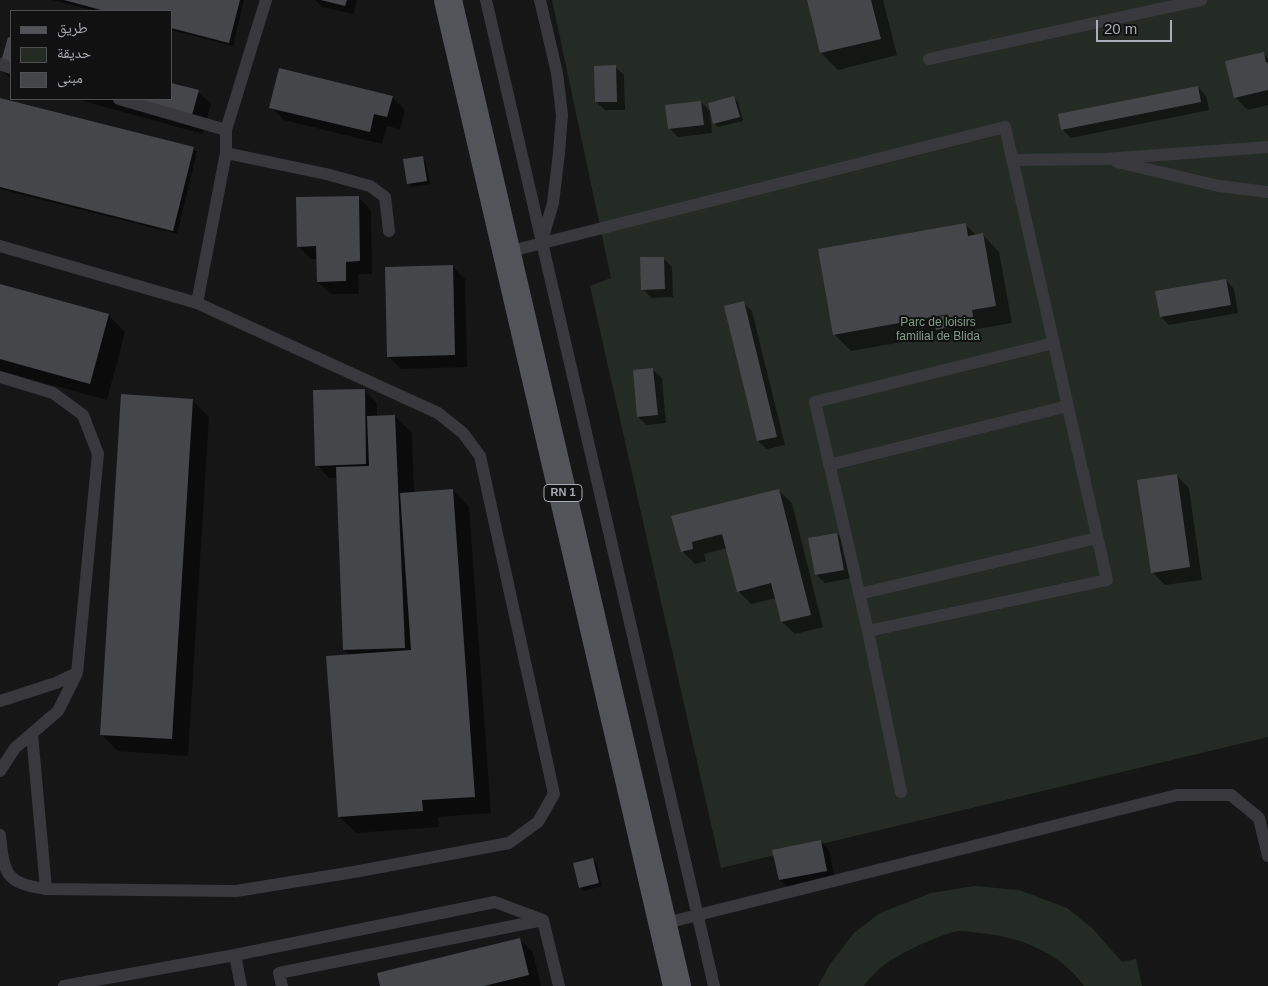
<!DOCTYPE html>
<html>
<head>
<meta charset="utf-8">
<style>
	body { margin:0 }
	#map { position:relative; width:1268px; height:986px; overflow:hidden; background:#161617; font-family:Helvetica,"Noto Naskh Arabic",sans-serif }
	canvas { display:block }
	.legend { position:absolute; left:10px; top:10px; width:162px; height:90px; box-sizing:border-box; background:#111112; border:1px solid #4e4f53; margin:0; padding:6px 9px; list-style:none; font-size:15px; color:#a9acb5 }
	.legend li { display:flex; align-items:center; gap:10px; height:25px }
	.legend b { width:25px; border:1px solid #4e4f53 }
	.scale { position:absolute; left:1096px; top:20px; width:76px; height:22px; box-sizing:border-box; border:2px solid #a9acb5; border-top:0; padding-left:6px; font-size:15px; line-height:18px; white-space:nowrap; color:#a9acb5; -webkit-text-stroke:4px #111112; paint-order:stroke }
</style>
</head>
<body>
<div id="map">
<canvas width="1268" height="986"></canvas>
<ul class="legend">
<li><b style="height:6px;background:#53545a"></b>طريق</li>
<li><b style="height:14px;background:#242b25"></b>حديقة</li>
<li><b style="height:14px;background:#454649"></b>مبنى</li>
</ul>
<div class="scale">20 m</div>
</div>
<script>
const g = document.querySelector('canvas').getContext('2d');
g.lineJoin = 'round';
function paint(path, color) { g.fillStyle = color; g.fill(path, 'evenodd'); }
function strokePath(path, color, width, dash) { g.strokeStyle = color; g.lineWidth = width; g.lineCap = dash ? 'butt' : 'round'; g.setLineDash(dash || []); g.stroke(path); }
function label(font, color, halo, rows, align = 'center') {
  g.font = font + ' Helvetica,sans-serif'; g.lineWidth = 4; g.setLineDash([]); g.textBaseline = 'middle'; g.strokeStyle = halo; g.fillStyle = color; for (const [text, x, y, turn = 0] of rows) {
    g.save(); g.translate(x, y); g.rotate((+turn || 0) * Math.PI / 180); g.textAlign = isNaN(turn) ? turn : align; if (halo) g.strokeText(text, 0, 0); g.fillText(text, 0, 0); g.restore();
  }
}
const green = new Path2D(`
	M552,0H1268V737L721,868L590,286L611,278Z
	M974,886L1019,890L1067,908L1093,929L1122,962L1136,959L1142,986H1084C1060,952 1018,936 978,933C972,932 965,931 959,931C943,933 898,954 885,964C878,970 869,978 864,986H818L830,964L854,933L880,913L931,893Z`);
const shadow = new Path2D(`
	M52,0H244L233,46L171,30V11H96Z
	M315,0H357L353,14L322,7Z
	M808,0H883L897,55L838,70L821,53Z
	M9,39H11V79L0,68Z
	M1263,53L1268,58V105L1248,110L1235,97Z
	M615,67L624,75L625,110H605L596,102Z
	M1198,87L1206,96L1209,110L1071,138L1062,129Z
	M198,92L211,104L203,134L76,99H171Z
	M392,97L405,110L400,129L387,126L382,144L284,120L271,107Z
	M734,98L738,102L743,121L718,127L714,123Z
	M0,99L193,148L197,152L177,234L0,189Z
	M701,102L710,111L712,133L678,137L669,128Z
	M422,158L426,162L430,184L412,187L408,183Z
	M358,197L371,210L372,274H358L359,294H331L318,282V259H311L298,246Z
	M965,224L977,236L983,235L999,252L1012,323L851,351L834,334Z
	M663,258L672,267L673,297L651,298L643,289Z
	M452,266L465,279L467,367L401,369L388,356Z
	M1226,280L1234,289L1238,313L1169,325L1161,317Z
	M0,286L108,315L125,332L107,400L0,371Z
	M743,302L752,311L785,445L767,449L758,441L725,307Z
	M653,370L662,378L666,423L647,425L638,417Z
	M364,390L377,403V417L395,416L412,433L414,493L453,490L469,507L491,813L438,817L439,827L356,833L339,816L350,656L344,650L337,478H329L317,465Z
	M192,400L209,417L188,756L118,751L101,734Z
	M1176,475L1189,488L1202,580L1165,585L1152,572Z
	M779,491L792,503L823,627L795,634L782,622L776,598L751,604L738,591L727,548L704,554L706,561L695,564L682,551L673,517Z
	M837,534L845,542L852,578L825,583L816,574Z
	M821,841L829,850L835,879L789,888L780,880L774,851Z
	M593,860L597,864L602,886L584,891L580,887Z
	M520,940L533,952L541,986H381Z`);
const building = new Path2D(`
	M64,0H240L229,43L171,28V11H105Z
	M321,0H347L345,6Z
	M807,0H871L881,39L820,53Z
	M8,37L11,38V72L0,65Z
	M1264,52L1266,63L1268,62V90L1234,98L1225,61Z
	M616,65L617,102H595L594,66Z
	M279,68L393,96L387,117L374,114L370,132L269,108Z
	M171,83L199,90L190,122L109,99H171Z
	M1198,86L1201,102L1061,130L1058,114Z
	M734,96L740,117L713,124L708,103Z
	M0,98L194,147L173,231L0,187Z
	M701,101L704,125L668,129L665,105Z
	M423,156L427,181L407,184L403,159Z
	M359,196L360,261L346,262V281L317,282L316,246L297,247L296,197Z
	M966,223L968,236L983,233L996,306L972,310L974,321L936,330L933,319L949,314L833,335L818,249Z
	M640,257H664L665,289L641,290Z
	M453,265L455,355L387,357L385,267Z
	M1226,279L1231,305L1160,317L1155,291Z
	M0,284L109,314L90,384L0,359Z
	M744,301L777,437L757,441L724,306Z
	M653,368L658,415L637,417L633,370Z
	M365,389L366,464L315,466L313,390Z
	M121,394L193,399L172,739L100,735Z
	M395,415L405,648L343,650L336,467L369,466L367,416Z
	M1177,474L1190,567L1151,573L1137,480Z
	M453,489L475,797L422,800L423,811L338,817L326,656L411,650L400,493Z
	M779,489L811,615L781,622L771,583L737,592L722,534L692,542L693,549L681,552L671,516Z
	M837,533L844,570L815,575L808,538Z
	M821,840L827,871L779,880L772,850Z
	M593,858L599,883L579,888L573,863Z
	M520,938L529,975L484,986H380L377,973Z`);
const lane = new Path2D(`
	M486,0L714,986
	M540,0L557,73L562,115L559,153L553,203L542,240
	M929,59L1201,0
	M0,64L11,68
	M119,99L226,130
	M226,153L326,174L370,186L385,197L389,231
	M1012,160L1105,159L1268,147
	M1117,162L1219,186L1268,192
	M0,246L197,303L438,413L463,433L480,456L554,794L538,822L509,843L354,872L236,891L46,889C5,883 4,874 0,835
	M507,252L1005,127L1107,580L868,631
	M197,303L226,153V130L266,0
	M0,377L53,393L83,415L98,454L77,673L58,711L15,748L0,771
	M829,465L1068,406
	M859,594L1097,538
	M0,701L56,683L77,673
	M32,734L46,889
	M901,792L868,631L815,402L1054,343
	M543,920L559,986
	M662,924L1177,795H1231L1259,818L1268,856
	M235,955L241,986
	M64,986L235,955L495,902L543,920
	M282,986L279,973L543,920`);
const primary = new Path2D(`
	M448,0L677,986`);
const shields = [
	[563,493,38]
];
const shieldNames = [
	["RN 1",563,493]
];
const parkNames = [
	["Parc de loisirs",938,323],
	["familial de Blida",938,337]
];
paint(green, '#242b25');
paint(shadow, '#0007');
paint(building, '#454649');
strokePath(lane, '#39393d', 12);
strokePath(primary, '#53545a', 28);
for (const [x, y, w] of shields) { const box = new Path2D(); box.roundRect(x - w / 2, y - 8.5, w, 17, 4); g.fillStyle = '#111112'; g.fill(box); strokePath(box, '#a9acb5', 1); }
label('bold 11px', '#a9acb5', null, shieldNames);
label('12px', '#839e86', '#111112', parkNames);
</script>
</body>
</html>
